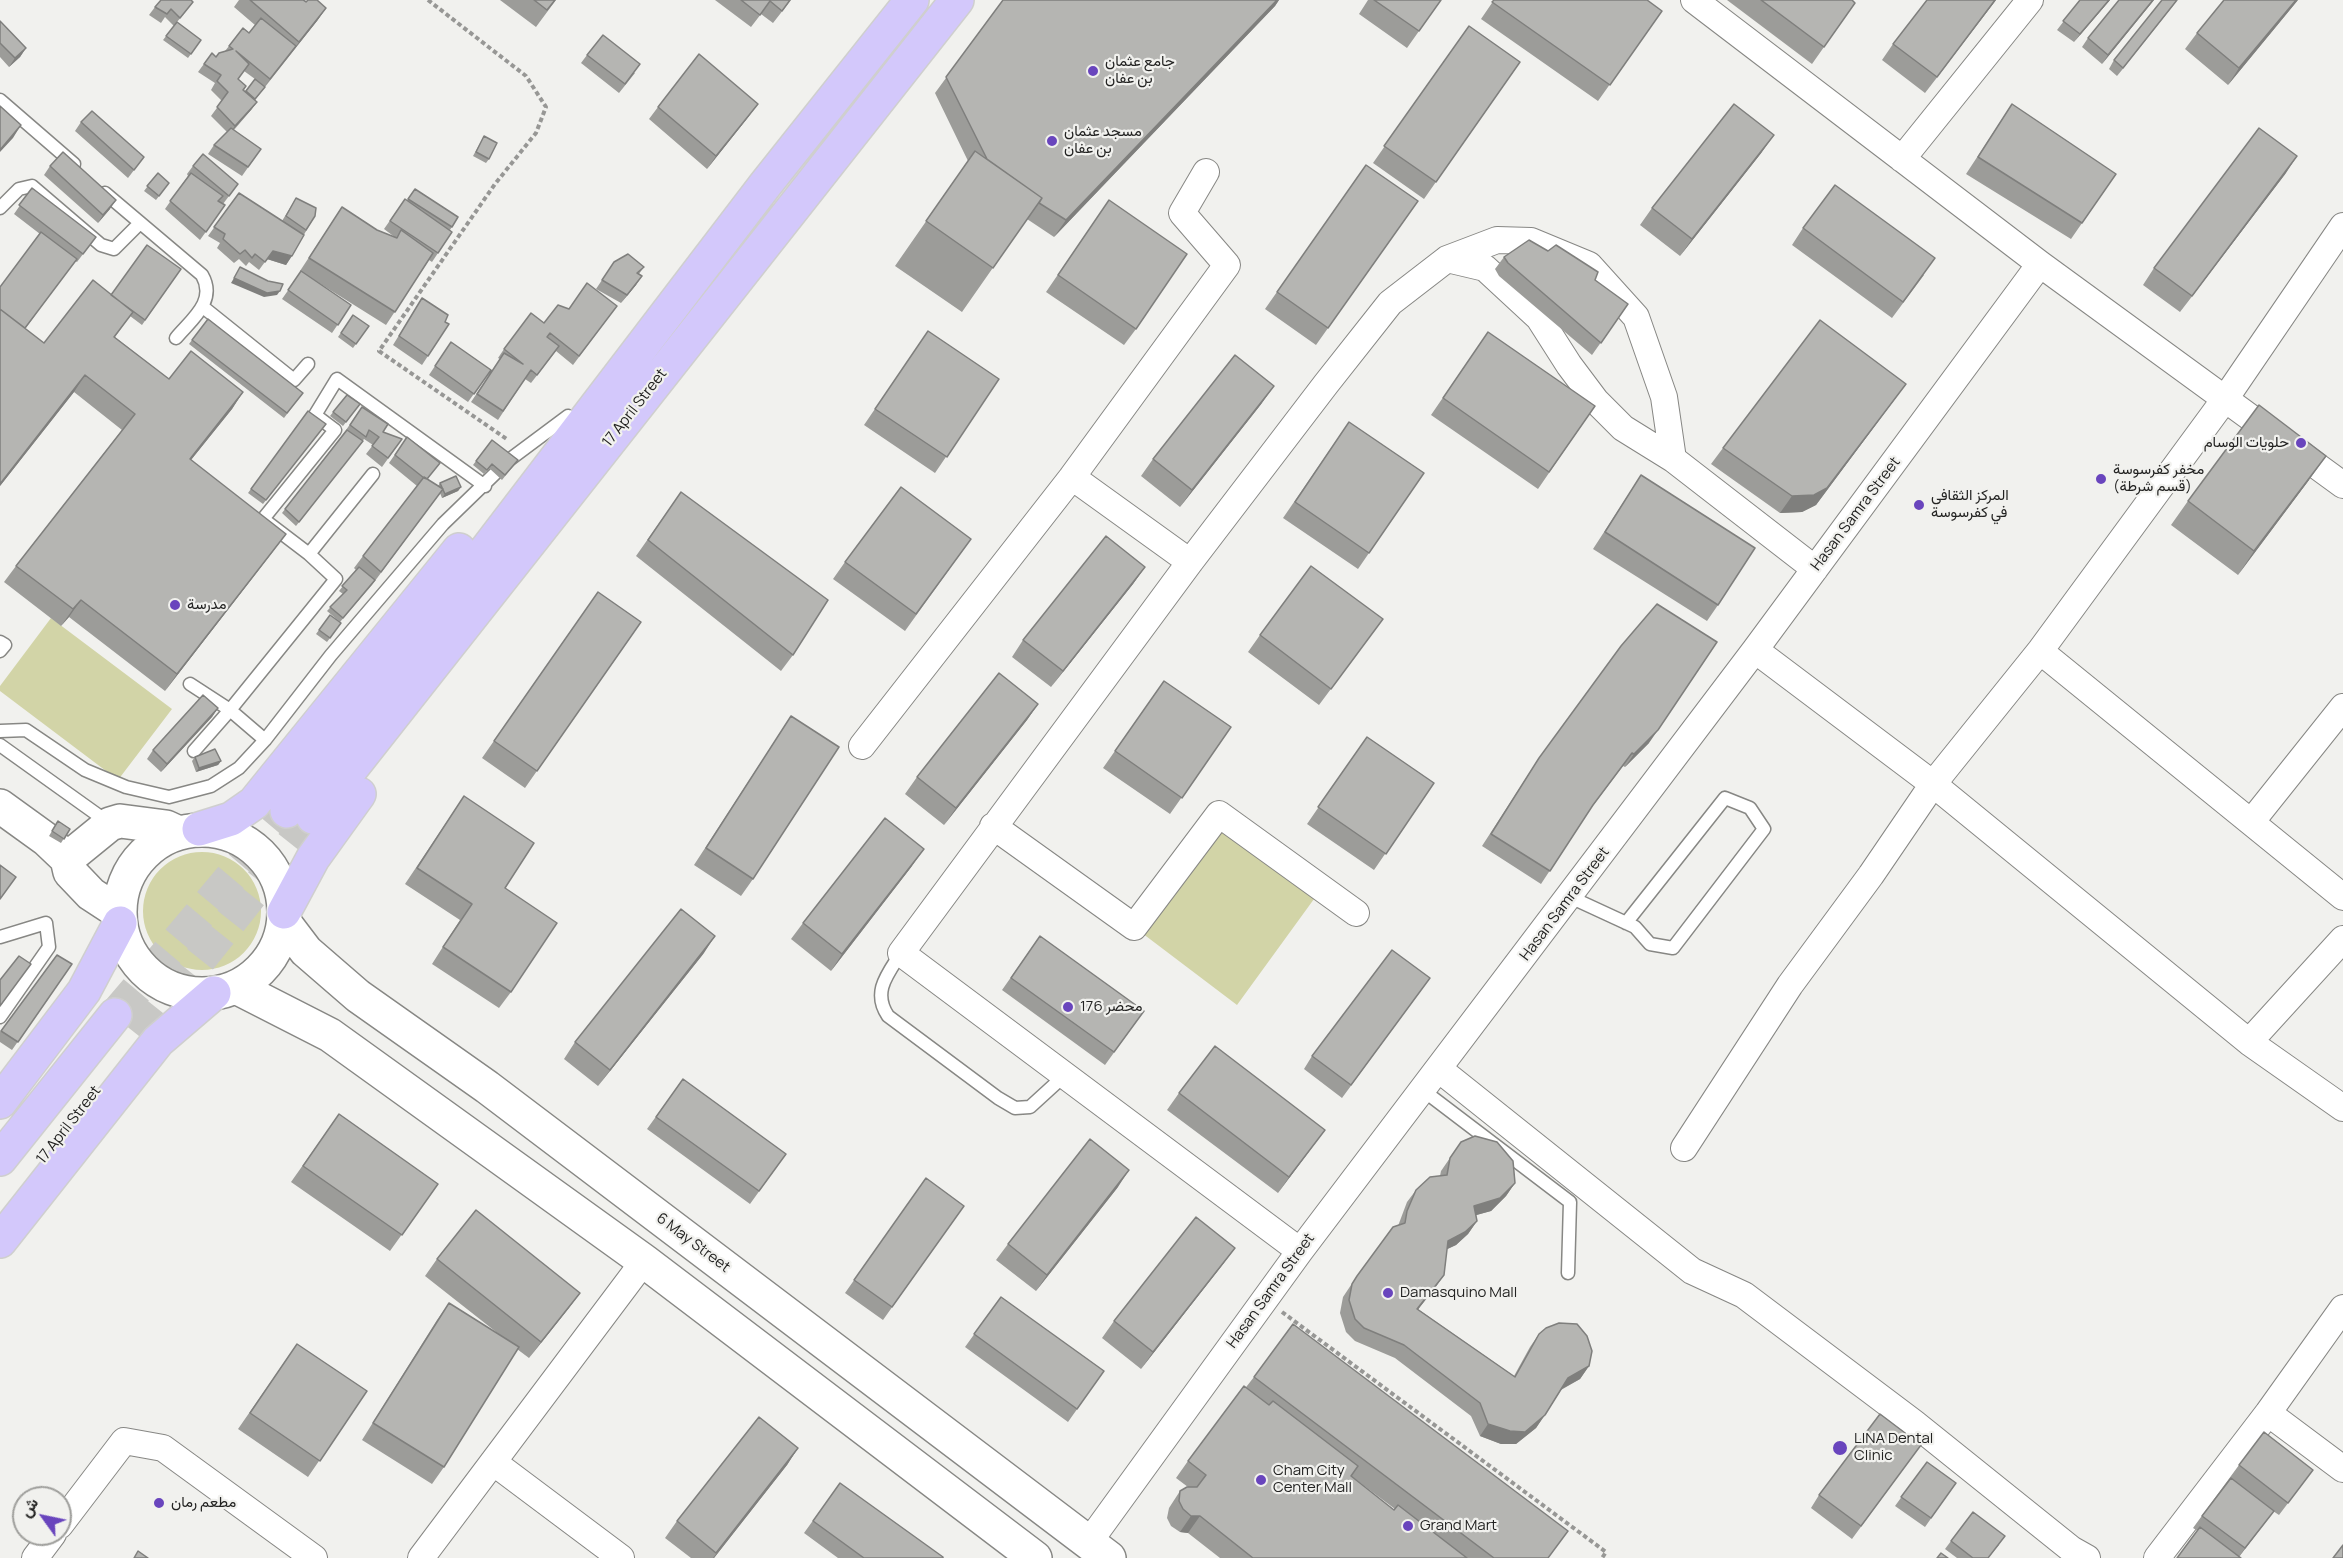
<!DOCTYPE html>
<html>
<head>
<meta charset="utf-8">
<style>
	body { margin:0 }
	#map { position:relative; width:2343px; height:1558px; overflow:hidden; background:#f1f1ee; font-family:Manrope,Vazirmatn,sans-serif }
	canvas { display:block }
	.north { position:absolute; left:12px; top:1486px; width:60px; height:60px; box-sizing:border-box; background:#f1f1ee; border:2px solid #9f9f9c; border-radius:50%; rotate:303deg; font-size:16px; font-weight:700; line-height:24px; text-align:center; color:#232322 }
	.north::after { content:''; display:block; margin:auto; width:21px; height:27px; background:#6945bd; clip-path:polygon(50% 0,100% 100%,50% 72%,0 100%) }
</style>
</head>
<body>
<div id="map">
<canvas width="2343" height="1558"></canvas>
<div class="north">ش</div>
</div>
<script>
const g = document.querySelector('canvas').getContext('2d');
g.lineJoin = 'round';
function paint(path, color) { g.fillStyle = color; g.fill(path, 'evenodd'); }
function strokePath(path, color, width, dash) { g.strokeStyle = color; g.lineWidth = width; g.lineCap = dash ? 'butt' : 'round'; g.setLineDash(dash || []); g.stroke(path); }
function label(font, color, halo, rows, align = 'center') {
  g.font = font + ' Manrope,Vazirmatn,sans-serif'; g.lineWidth = 4.5; g.setLineDash([]); g.textBaseline = 'middle'; g.strokeStyle = halo; g.fillStyle = color; for (const [text, x, y, turn = 0] of rows) {
    g.save(); g.translate(x, y); g.rotate((+turn || 0) * Math.PI / 180); g.textAlign = isNaN(turn) ? turn : align; if (halo) g.strokeText(text, 0, 0); g.fillText(text, 0, 0); g.restore();
  }
}
const green = new Path2D(`
	M51,618L172,709L118,780L0,691V686Z
	M1219,814L1322,888L1237,1005L1134,927Z
	M143 911a59 59 0 1 1 118 0a59 59 0 1 1-118 0Z`);
const primaryTunnel = new Path2D(`
	M115,1015L287,811
	M139,1036L313,817`);
const path = new Path2D(`
	M428,0L526,76L546,107L536,133L495,184L379,351L508,440
	M1282,1312L1606,1552L1602,1558`);
const lane = new Path2D(`
	M0,100L74,164
	M105,193L202,275C217,301 192,319 176,338
	M0,208L19,189L32,186L101,245L114,249L139,224
	M203,307L294,380L308,364
	M309,554L263,519L335,430L315,415L337,379L485,486
	M0,642L5,645L0,651
	M190,684L230,710L194,751
	M0,731L26,730L85,770L126,787L169,797L211,786L239,768L265,740L331,655L443,524L509,460L568,416
	M265,740L230,710L336,579L309,554L373,474
	M0,745L109,823
	M1570,897L1635,927L1650,944L1673,948L1764,829L1750,808L1725,798L1626,923
	M0,937L46,923L49,947L0,1017
	M901,953C887,975 872,992 888,1016L998,1098L1015,1108L1030,1107L1065,1075
	M1424,1091L1570,1202L1568,1273`);
const street = new Path2D(`
	M1694,0L2040,264L2343,485
	M1902,159L2030,0
	M1447,259L1485,268L1539,318L1569,365L1596,401L1623,428L1673,459L1815,569
	M1072,477L1190,562
	M1755,650L1933,784L2249,1042L2343,1108
	M2040,651L2343,897
	M862,746L1072,477L1227,265L1182,213L1206,172
	M2252,821L2343,707
	M993,826L1134,927L1219,814L1356,913
	M2249,1042L2343,939
	M1440,1070L1692,1271L1744,1295L1914,1423L2071,1549L2087,1558
	M1684,1148L1790,985L1871,875L1933,784L2040,651L2225,399L2343,226
	M1300,1251L901,953L1190,562L1326,384L1390,303L1447,259L1497,240L1531,241L1589,265L1636,317L1664,397L1673,459
	M2268,1413L2343,1469
	M493,1462L621,1558
	M60,1525L124,1441L163,1448L314,1558
	M1089,1542L1300,1251L1755,650L2040,264
	M35,1558L53,1534
	M421,1558L644,1261
	M2157,1558L2268,1413L2343,1308`);
const secondary = new Path2D(`
	M0,806L47,840L67,859L70,872L91,894L120,913
	M120 912a82 82 0 1 1 164 0a82 82 0 1 1-164 0Z
	M67,859L110,824L120,821L166,827L179,833
	M284,922L306,951L358,996L487,1087L1109,1558
	M236,987L330,1035L644,1261L1035,1558`);
const primary = new Path2D(`
	M287,811L765,185L912,0
	M313,817L957,0
	M199,829L231,819L254,803L459,550
	M284,912L313,858L359,794
	M0,1102L84,991L120,923
	M0,1159L115,1015
	M0,1241L158,1041L214,993`);
const wall = new Path2D(`
	M239,0H306L305,1L326,8L317,21L265,87L255,100L257,102L251,110L234,130L261,149L242,176L208,154L214,145L227,132L211,116L222,101L211,90L215,83L198,72L212,53L216,57L225,51L229,46L249,33L255,25L234,7ZM244,71L255,79L245,91L244,90L246,86L238,79Z
	M500,0H556L536,27Z
	M715,0H791L773,23L761,14L751,27Z
	M1003,0H1279L1275,6L1054,237L1027,219L962,312L895,266L968,161L935,93Z
	M1368,0H1441L1407,48L1359,14Z
	M1494,0L1662,11L1598,101L1481,19Z
	M1727,0H1852L1855,3L1812,64Z
	M1996,0L1925,93L1882,60L1893,44Z
	M2080,0H2110L2074,42L2057,30Z
	M2154,0L2102,64L2082,47L2088,38Z
	M2177,0L2117,76L2109,69L2114,60Z
	M2298,0L2228,85L2185,49L2197,33Z
	M155,7L187,10L177,22L201,40L188,58L163,40L174,26L165,17L161,23L149,15Z
	M0,21L26,48L20,57L9,67L0,57Z
	M1469,26L1520,62L1424,199L1373,163Z
	M587,55L635,73L619,93L581,63Z
	M2012,104L2116,174L2071,239L1966,174Z
	M658,107L749,116L707,169L649,119Z
	M81,122L144,157L128,178L75,131Z
	M484,136L489,159L486,163L473,156Z
	M1762,152L1680,256L1640,225L1652,208Z
	M1366,165L1418,201L1316,345L1265,309Z
	M50,166L110,209L98,223L44,175Z
	M193,166L238,184L223,204L225,205L200,240L165,209L188,176L187,174Z
	M158,173L166,187L156,200L144,191Z
	M2286,173L2180,312L2143,285L2154,268Z
	M32,188L96,237L77,262L75,261L25,329L44,343L111,295L181,269L142,325L130,316L115,337L169,379L243,392L232,409L191,460L274,550L165,691L69,617L61,626L4,582L16,566L122,430L74,392L0,486L40,234L14,214Z
	M415,189L458,217L450,230L452,232L432,262L429,260L386,325L311,278L351,305L332,333L282,299L301,272L300,271L342,207L377,230L396,238L384,229L405,199L407,201Z
	M239,193L282,221L296,198L315,216L286,265L267,259L259,270L249,262L246,266L239,259L234,263L217,248L220,243L208,236Z
	M1109,200L1136,329L1124,345L1046,292Z
	M1803,228L1924,275L1892,318L1792,245Z
	M1548,251L1595,280L1628,304L1592,355L1499,276L1495,269L1504,257Z
	M614,262L644,267L639,274L636,285L621,303L596,289Z
	M422,298L445,322L449,324L422,365L393,345Z
	M617,306L573,365L556,351L531,383L525,379L498,420L471,402L500,359L498,358L504,349L544,323L569,309Z
	M353,315L369,326L353,348L338,337Z
	M208,319L303,393L284,418L189,344Z
	M928,331L999,379L935,473L864,425Z
	M1488,332L1595,406L1538,489L1431,415Z
	M451,342L491,370L468,402L429,375Z
	M1906,384L1816,505L1802,512L1780,513L1711,464L1723,448Z
	M347,395L360,404L343,426L330,416Z
	M1262,403L1180,507L1141,476L1153,459Z
	M362,407L383,432L402,439L382,467L366,454L373,445L364,439L296,526L282,513L346,430Z
	M308,411L326,424L263,504L248,493Z
	M1349,422L1424,473L1358,569L1283,518Z
	M407,437L428,480L438,486L440,483L461,487L458,491L442,498L440,493L372,585L340,622L341,623L327,642L316,634L330,615L340,622L327,611L343,594L339,591L356,570L354,568L363,556L417,486L389,463Z
	M492,440L518,460L502,480L489,468L484,474L473,465Z
	M1641,475L1718,605L1707,621L1593,549Z
	M2309,480L2238,575L2171,525L2188,501Z
	M681,492L793,655L781,671L636,556Z
	M971,539L905,631L833,579L845,562Z
	M1145,567L1133,584L1051,687L1012,657L1023,640Z
	M598,592L641,622L525,788L482,758Z
	M1383,619L1319,705L1248,652L1260,635Z
	M1164,681L1231,727L1170,814L1103,768Z
	M1038,704L1027,720L944,825L905,794L917,777Z
	M218,708L212,717L161,772L147,759L153,750Z
	M791,716L753,879L741,896L694,865Z
	M1367,737L1434,783L1374,870L1307,824Z
	M1649,743L1625,767L1623,766L1589,811L1541,884L1482,846L1539,758Z
	M195,757L221,761L218,765L196,772L192,761Z
	M464,796L505,888L511,992L499,1008L432,964L460,920L405,884Z
	M58,821L70,829L61,843L49,836Z
	M912,866L831,971L791,939L803,923Z
	M1040,936L1144,1011L1105,1065L1002,990Z
	M704,953L598,1086L564,1059L575,1042Z
	M57,955L72,964L12,1050L0,1042V1032Z
	M1430,978L1342,1098L1304,1069L1312,1056Z
	M683,1079L786,1154L750,1204L647,1129Z
	M1179,1093L1313,1146L1278,1193L1167,1110Z
	M339,1114L438,1184L390,1251L291,1182Z
	M1461,1142L1515,1183L1506,1196L1491,1211L1476,1215L1477,1221L1468,1234L1456,1245L1447,1249L1444,1275L1418,1309L1514,1376L1530,1347L1539,1334L1589,1366L1580,1379L1561,1390L1536,1428L1516,1444H1501L1480,1436L1471,1416L1395,1358L1355,1341L1346,1332L1340,1313L1343,1297L1357,1276L1398,1226L1407,1202L1416,1190L1440,1176L1441,1171Z
	M926,1178L964,1206L883,1320L845,1293Z
	M1118,1187L1036,1291L996,1260L1008,1244Z
	M1235,1248L1223,1264L1141,1369L1102,1338L1114,1321Z
	M437,1259L580,1293L568,1309L529,1358L517,1349L444,1467L432,1484L362,1440L437,1320L449,1303L500,1335L425,1276Z
	M1001,1297L1104,1371L1068,1422L965,1347Z
	M297,1344L367,1391L308,1477L238,1429Z
	M1254,1377L1549,1558H1220L1188,1533L1180,1532L1171,1526L1167,1518L1169,1508L1180,1491L1188,1487L1176,1478L1188,1461ZM1351,1476L1395,1509L1394,1510Z
	M1921,1445L1852,1539L1811,1508L1819,1495Z
	M798,1448L787,1465L714,1558H691L665,1538L677,1521Z
	M1927,1462L1956,1483L1925,1527L1895,1506Z
	M2239,1465L2304,1482L2279,1515L2273,1511L2239,1557L2193,1528Z
	M840,1483L943,1558H838L804,1533Z
	M1951,1541L1999,1545L1988,1558H1957L1945,1549Z`);
const shadedWall = new Path2D(`
	M1277,0H1279L1275,6L1054,237L1066,220Z
	M1995,0H1996L1925,93L1937,77Z
	M2109,0H2110L2074,42L2080,34Z
	M2153,0H2154L2102,64L2108,55Z
	M2177,0L2172,7L2117,76L2123,68Z
	M2296,0H2298L2228,85L2239,68Z
	M326,8L317,21L264,87L270,79Z
	M26,48L20,57L9,67L15,58Z
	M257,102L251,110L229,134L235,126Z
	M758,104L749,116L707,169L716,156Z
	M21,125L13,138L0,152V150Z
	M1774,135L1762,152L1680,256L1692,239Z
	M2297,156L2286,173L2180,312Z
	M116,200L110,209L98,223L103,215Z
	M273,251L292,256L286,265L267,259L259,270Z
	M642,276L636,285L621,303L627,295Z
	M234,278L280,291L277,295L264,297L231,283Z
	M85,375L74,392L0,486V484Z
	M1906,384L1816,505L1802,512L1780,513L1792,496Z
	M1274,386L1262,403L1180,507L1192,490Z
	M243,392L232,409L178,476L190,459Z
	M2326,456L2309,480L2238,575L2254,551Z
	M461,487L458,491L442,498L445,494Z
	M286,534L274,550L165,691L177,674Z
	M1145,567L1133,584L1051,687L1063,671Z
	M81,600L69,617L61,626L73,609Z
	M1038,704L1027,720L944,825L956,808Z
	M218,708L212,717L161,772L167,764Z
	M1658,730L1649,743L1625,767L1634,754Z
	M221,761L218,765L196,772L199,768Z
	M924,849L912,866L831,971L842,954Z
	M715,936L704,953L598,1086L610,1070Z
	M1325,1130L1313,1146L1278,1193L1289,1177Z
	M1129,1170L1118,1187L1036,1291L1047,1275Z
	M1515,1183L1506,1196L1491,1211L1466,1218L1474,1206Z
	M1477,1221L1468,1234L1456,1245L1439,1253L1448,1241Z
	M1235,1248L1223,1264L1141,1369L1153,1352Z
	M1444,1275L1435,1288L1409,1321L1417,1309Z
	M580,1293L568,1309L529,1358L541,1342Z
	M1589,1366L1580,1379L1560,1390L1568,1378Z
	M1545,1415L1536,1428L1516,1444H1501L1480,1436L1488,1424Z
	M798,1448L787,1465L714,1558H713Z
	M2274,1511L2265,1523L2238,1558L2245,1548Z
	M1191,1516H1200L1188,1533L1180,1532Z`);
const building = new Path2D(`
	M161,0H191L193,2L180,18L171,9L167,14L155,7Z
	M250,0H303L306,2L308,0H317L326,8L299,42Z
	M534,0H555L547,10Z
	M741,0H790L782,11L770,1L760,15Z
	M1003,0H1277L1066,220L1039,203L1042,198L987,159L946,77Z
	M1374,0H1441L1419,31Z
	M1494,0H1647L1662,11L1610,85L1492,2Z
	M1761,0H1852L1855,3L1824,47Z
	M1927,0H1995L1937,77L1893,44Z
	M2080,0H2109L2080,34L2063,21Z
	M2119,0H2153L2108,55L2088,38Z
	M2162,0H2177L2123,68L2114,60Z
	M2224,0H2296L2239,68L2197,33Z
	M261,18L296,46L270,79L236,51L249,64L238,79L246,86L243,90L257,102L235,126L217,107L228,92L217,81L221,75L204,64L212,53L216,57L219,53L233,49L229,46L243,28L249,33Z
	M0,21L26,48L15,58L0,43Z
	M177,22L201,40L191,54L166,36Z
	M1469,26L1520,62L1436,182L1384,146Z
	M603,35L640,64L625,84L587,55Z
	M699,54L758,104L716,156L658,107Z
	M255,79L265,87L255,99L246,91Z
	M1734,104L1774,135L1692,239L1652,208Z
	M2012,104L2116,174L2082,223L1978,157Z
	M0,106L21,125L0,150Z
	M92,111L144,157L134,170L81,122Z
	M231,128L261,149L248,167L214,145Z
	M2259,128L2297,156L2192,296L2154,268Z
	M484,136L497,143L489,159L476,152Z
	M975,151L1042,198L993,268L926,221Z
	M63,152L116,200L103,215L50,166Z
	M203,154L238,184L229,196L193,166Z
	M1366,165L1418,201L1328,328L1277,292Z
	M158,173L169,183L159,196L147,186Z
	M191,173L223,196L218,201L225,205L206,232L170,201Z
	M1835,185L1935,258L1903,302L1803,228Z
	M32,188L96,237L83,254L19,205Z
	M415,189L458,217L452,227L408,199Z
	M239,193L304,235L292,256L273,251L265,262L255,254L252,258L245,250L240,254L223,239L225,234L214,227Z
	M296,198L316,208L315,216L306,230L286,216Z
	M405,199L452,232L438,253L390,221Z
	M1109,200L1187,254L1136,329L1058,275Z
	M342,207L377,230L397,238L401,230L433,253L395,312L309,258Z
	M41,232L77,259L25,328L0,309V287Z
	M1529,240L1548,251L1556,245L1598,272L1595,280L1628,304L1601,343L1508,263L1504,257Z
	M147,245L181,269L145,320L111,295Z
	M628,254L644,267L637,273L642,276L627,295L602,280L614,262Z
	M240,267L268,281L283,284L280,291L267,293L234,278Z
	M301,271L351,305L338,325L288,290Z
	M93,280L133,312L114,337L169,379L191,351L243,392L190,459L286,534L177,674L81,600L73,609L16,566L135,414L85,375L0,484V309L44,343Z
	M587,283L617,306L579,356L550,333L547,337L559,346L537,375L531,370L503,411L477,394L504,353L523,364L504,349L531,313L544,323L558,305L569,309Z
	M422,298L448,315L445,322L449,324L428,356L399,336Z
	M353,315L369,326L356,344L341,333Z
	M208,319L303,393L287,413L192,340Z
	M1820,320L1906,384L1827,488L1814,495L1792,496L1723,448Z
	M928,331L999,379L947,457L875,409Z
	M1488,332L1595,406L1549,472L1443,398Z
	M451,342L491,370L474,394L435,366Z
	M1235,355L1274,386L1192,490L1153,459Z
	M347,395L360,404L346,422L333,412Z
	M2259,405L2326,456L2254,551L2188,501Z
	M362,407L388,424L383,432L402,439L388,458L372,446L379,437L369,430L366,437L350,425Z
	M308,411L326,424L266,500L251,489Z
	M1349,422L1424,473L1369,553L1295,502Z
	M347,430L363,441L299,522L285,509Z
	M407,437L440,463L427,479L424,478L395,455Z
	M492,440L518,460L505,475L492,464L487,470L476,461Z
	M1641,475L1755,548L1718,605L1605,532Z
	M456,476L461,487L445,494L440,483Z
	M424,477L443,489L381,572L363,556Z
	M901,487L971,539L916,614L845,562Z
	M681,492L828,600L793,655L648,540Z
	M1106,536L1145,567L1063,671L1023,640Z
	M1311,566L1383,619L1331,689L1260,635Z
	M359,567L375,580L343,618L330,607L347,590L342,586Z
	M598,592L641,622L537,771L494,741Z
	M1657,604L1717,642L1658,730L1634,754L1632,753L1593,805L1550,871L1491,834L1539,758L1621,646Z
	M330,615L341,623L330,638L319,630Z
	M999,673L1038,704L956,808L917,777Z
	M1164,681L1231,727L1182,798L1115,751Z
	M203,695L218,708L167,764L153,750Z
	M791,716L839,747L753,879L706,848Z
	M1367,737L1434,783L1386,854L1318,807Z
	M215,749L221,761L199,768L195,757Z
	M464,796L534,843L505,888L557,923L511,992L443,947L472,904L417,868Z
	M885,818L924,849L842,954L803,923Z
	M58,821L70,829L64,839L52,831Z
	M0,865L16,877L0,899Z
	M681,909L715,936L610,1070L575,1042Z
	M1040,936L1144,1011L1114,1052L1011,978Z
	M1392,950L1430,978L1351,1085L1312,1056Z
	M57,955L72,964L18,1042L1,1031Z
	M19,956L31,964L0,1006V980Z
	M1215,1046L1325,1130L1289,1177L1179,1093Z
	M683,1079L786,1154L759,1191L656,1117Z
	M339,1114L438,1184L402,1235L303,1166Z
	M1475,1136L1497,1142L1513,1161L1515,1183L1500,1198L1474,1206L1477,1221L1465,1232L1448,1241L1444,1275L1417,1309L1515,1377L1539,1334L1546,1328L1559,1323L1577,1324L1587,1336L1592,1351L1589,1366L1568,1378L1545,1415L1525,1432L1510,1431L1488,1424L1480,1403L1404,1345L1364,1328L1355,1319L1349,1300L1352,1284L1357,1276L1393,1227L1405,1223L1407,1211L1416,1190L1430,1177L1447,1175L1450,1158L1461,1142Z
	M1090,1139L1129,1170L1047,1275L1008,1244Z
	M926,1178L964,1206L892,1307L854,1280Z
	M476,1210L580,1293L541,1342L437,1259Z
	M1196,1217L1235,1248L1153,1352L1114,1321Z
	M1001,1297L1104,1371L1077,1409L974,1334Z
	M449,1303L519,1347L444,1467L373,1423Z
	M1293,1324L1568,1531L1548,1558H1494L1254,1377Z
	M297,1344L367,1391L320,1461L250,1413Z
	M1244,1386L1269,1405L1273,1401L1358,1466L1351,1476L1394,1510L1398,1505L1467,1558H1253L1200,1516H1191L1183,1509L1179,1501L1180,1491L1187,1487H1197L1206,1475L1188,1461Z
	M1880,1414L1921,1445L1861,1526L1819,1495Z
	M759,1417L798,1448L716,1553L677,1521Z
	M2264,1432L2313,1470L2288,1503L2239,1465Z
	M1927,1462L1956,1483L1931,1518L1901,1497Z
	M2231,1478L2274,1511L2245,1548L2202,1516Z
	M840,1483L943,1557V1558H864L813,1521Z
	M1973,1512L2005,1536L1988,1558H1973L1951,1541Z
	M2200,1527L2241,1558H2177Z
	M2343,1545V1558H2333Z
	M138,1551L148,1558H134Z
	M1941,1553L1948,1558H1937Z`);
const markers = [
	[1093,71,6,"#6945bd"],
	[1052,141,6,"#6945bd"],
	[2301,443,6,"#6945bd"],
	[2101,479,6,"#6945bd"],
	[1919,505,6,"#6945bd"],
	[175,605,6,"#6945bd"],
	[1068,1007,6,"#6945bd"],
	[1388,1293,6,"#6945bd"],
	[1840,1448,8,"#6945bd"],
	[1261,1480,6,"#6945bd"],
	[159,1503,6,"#6945bd"],
	[1408,1526,6,"#6945bd"]
];
const poiNames = [
	["جامع عثمان",1105,62],
	["بن عفان",1105,79],
	["مسجد عثمان",1064,132],
	["بن عفان",1064,149],
	["حلويات الوسام",2289,443,"right"],
	["مخفر كفرسوسة",2113,470],
	["(قسم شرطة)",2113,487],
	["المركز الثقافي",1931,496],
	["في كفرسوسة",1931,513],
	["مدرسة",187,605],
	["محضر 176",1080,1007],
	["Damasquino Mall",1400,1293],
	["LINA Dental",1854,1439],
	["Clinic",1854,1456],
	["Cham City",1273,1471],
	["Center Mall",1273,1488],
	["مطعم رمان",171,1503],
	["Grand Mart",1420,1526]
];
const streetNames = [
	["17 April Street",635,408,-52],
	["Hasan Samra Street",1856,514,-53],
	["Hasan Samra Street",1565,904,-53],
	["17 April Street",69,1125,-52],
	["6 May Street",693,1243,37],
	["Hasan Samra Street",1271,1291,-54]
];
paint(green, '#d2d4a7');
strokePath(primaryTunnel, '#c8c8c5', 33, [33, 16]);
strokePath(lane, '#878784', 15);
strokePath(street, '#878784', 28);
strokePath(secondary, '#878784', 36);
strokePath(primary, '#cfcfce', 36);
strokePath(path, '#979795', 4, [4.5, 3]);
strokePath(lane, '#fff', 12);
strokePath(street, '#fff', 26);
strokePath(secondary, '#fff', 33);
strokePath(primary, '#d3c8fb', 33);
paint(wall, '#9c9c99');
paint(shadedWall, '#7f7f7d');
paint(building, '#b5b5b2');
strokePath(building, '#7f7f7d', 1.5);
for (const [x, y, r, color] of markers) { const dot = new Path2D(); dot.arc(x, y, r, 0, 2 * Math.PI); g.fillStyle = color; g.fill(dot); strokePath(dot, '#f1f1ee', 2); }
label('15px', '#232322', '#f1f1ee', poiNames, 'left');
label('15px', '#232322', '#f1f1ee', streetNames);
</script>
</body>
</html>
